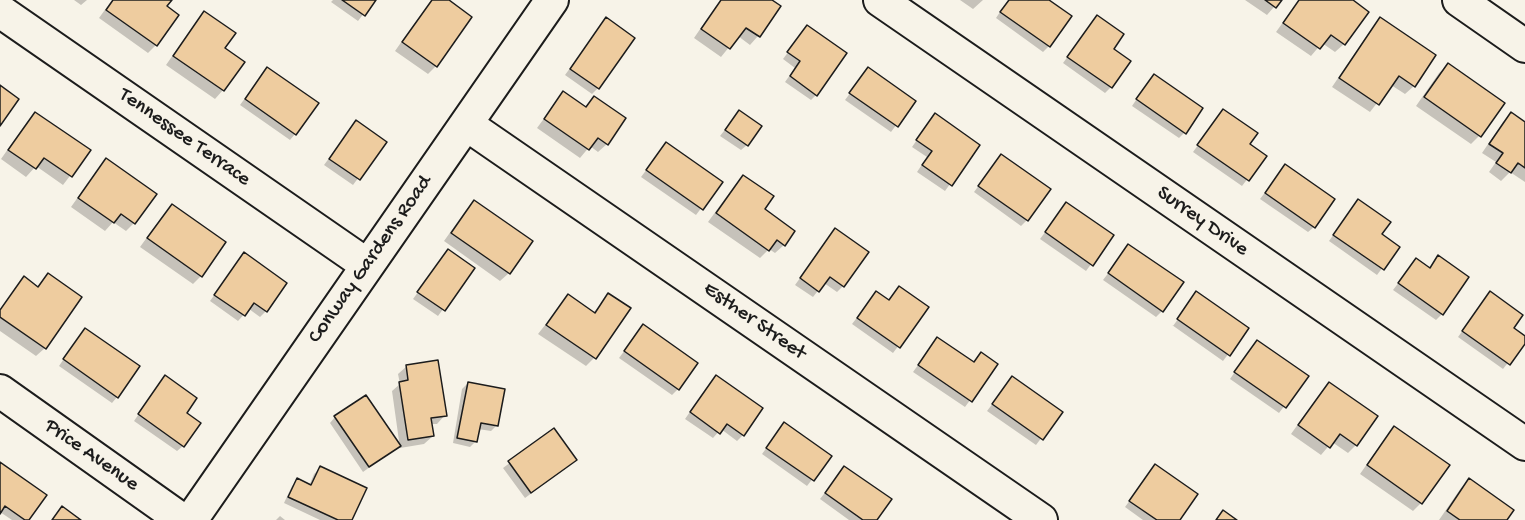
<!DOCTYPE html>
<html>
<head>
<meta charset="utf-8">
<style>
	body { margin:0 }
	canvas { display:block; background:#f7f3e8 }
</style>
</head>
<body>
<canvas width="1525" height="520"></canvas>
<script>
const g = document.querySelector('canvas').getContext('2d');
g.lineJoin = 'round';
function paint(path, color) { g.fillStyle = color; g.fill(path, 'evenodd'); }
function strokePath(path, color, width, dash) { g.strokeStyle = color; g.lineWidth = width; g.lineCap = dash ? 'butt' : 'round'; g.setLineDash(dash || []); g.stroke(path); }
function label(font, color, halo, rows, align = 'center') {
  g.font = font + ' "Gochi Hand",sans-serif'; g.lineWidth = 4.5; g.setLineDash([]); g.textBaseline = 'middle'; g.strokeStyle = halo; g.fillStyle = color; for (const [text, x, y, turn = 0] of rows) {
    g.save(); g.translate(x, y); g.rotate((+turn || 0) * Math.PI / 180); g.textAlign = isNaN(turn) ? turn : align; if (halo) g.strokeText(text, 0, 0); g.fillText(text, 0, 0); g.restore();
  }
}
const shadow = new Path2D(`
	M74,0H87L81,5Z
	M112,0H170L165,7L156,45L148,53L99,18Z
	M333,0H374L358,21L331,2Z
	M431,0H446L436,66L428,74L395,51Z
	M720,0H769L779,7L758,36L750,45L738,36L721,57L694,38Z
	M960,0H983L973,9Z
	M1008,0H1047L1049,46L1043,52L996,18Z
	M1245,0H1280L1267,15Z
	M1299,0H1350L1344,44L1335,52L1322,43L1311,56L1276,32Z
	M205,13L223,48V90L215,99L166,65L196,22Z
	M1097,17L1112,49L1111,87L1105,93L1063,63Z
	M606,19L598,88L592,94L565,75Z
	M1381,19L1414,86L1405,94L1391,85L1370,112L1332,87L1372,28Z
	M807,27L816,95L811,100L785,82L795,68L783,59Z
	M1448,65L1502,103L1479,136L1471,144L1416,106L1439,73Z
	M868,69L914,101L891,132L845,100Z
	M262,75L295,134L290,140L240,105Z
	M1149,81L1184,133L1179,138L1132,106Z
	M563,93L584,108L594,98L607,144L598,152L590,146L580,158L537,128Z
	M1223,111L1248,145L1265,156L1242,186L1193,152Z
	M739,112L747,145L741,150L720,136Z
	M36,113L89,151L63,185L36,166L26,177L1,159L27,122Z
	M1511,114L1525,124V182L1510,172L1501,181L1489,172L1496,162L1482,153L1503,122Z
	M930,121L978,145L945,191L917,172L927,157L912,147Z
	M356,122L385,142L353,185L324,165Z
	M666,144L721,182L696,215L641,177Z
	M1001,156L1027,220L1021,226L974,192Z
	M106,160L134,223L126,231L113,222L105,231L71,207L98,169Z
	M1285,166L1314,227L1308,232L1260,199Z
	M743,176L784,245L775,253L769,249L760,258L708,222L735,185Z
	M474,202L509,273L500,281L444,241L466,210Z
	M1066,204L1112,236L1086,271L1040,239Z
	M172,206L201,276L193,284L140,247L164,214Z
	M1353,207L1380,235L1398,247L1377,275L1329,241Z
	M835,230L843,286L837,292L824,283L813,297L795,285Z
	M1129,246L1162,311L1156,317L1103,280Z
	M448,251L473,268L438,316L413,299Z
	M244,254L266,311L260,317L249,309L238,321L210,301Z
	M1439,257L1442,314L1436,320L1393,290L1416,260L1429,269Z
	M48,275L45,348L36,356L0,331V309L24,278L37,287Z
	M876,293L888,301L927,308L893,353L852,324Z
	M1490,293L1512,328L1525,337V341L1503,369L1458,337Z
	M609,295L594,358L586,366L538,334L568,296L593,313Z
	M1194,297L1247,329L1223,361L1172,325L1173,326Z
	M643,326L678,389L672,395L619,358Z
	M80,335L117,397L112,403L59,366Z
	M937,339L973,363L981,354L996,365L965,407L913,372Z
	M1252,347L1307,376L1279,413L1230,379Z
	M407,366L445,415L437,424H431L433,436L424,444L400,448L392,391L400,384L398,374Z
	M1012,378L1061,412L1036,445L987,411Z
	M160,383L185,413L183,446L177,451L134,421Z
	M468,383L497,425L491,431L478,429L476,441L470,447L453,443L462,389Z
	M710,383L743,435L737,441L721,429L713,438L685,419Z
	M1329,384L1356,445L1348,453L1332,442L1321,455L1291,434L1321,392Z
	M335,417L399,446L363,472L330,423Z
	M784,424L830,456L807,486L762,454Z
	M1394,428L1421,503L1413,511L1360,474L1386,437Z
	M554,430L570,465L525,498L503,468Z
	M0,464L28,520H12L0,512Z
	M1156,465L1178,520H1143L1125,507Z
	M320,468L351,520H320L284,503L292,486L297,480L309,486L314,474Z
	M844,468L876,520H849L820,499Z
	M1470,480L1505,520H1439L1461,488Z
	M280,516L285,520H276Z`);
const building = new Path2D(`
	M113,0H172L167,6L179,15L157,46L106,10Z
	M342,0H376L365,16Z
	M432,0H449L472,17L437,67L402,42Z
	M721,0H772L781,6L760,37L746,28L730,49L701,29Z
	M1009,0H1049L1072,16L1050,47L1000,12Z
	M1265,0H1282L1276,8Z
	M1299,0H1353L1369,12L1345,45L1331,35L1320,49L1283,23Z
	M204,11L236,33L225,48L245,62L224,91L173,56Z
	M1097,15L1124,34L1114,49L1131,61L1112,88L1067,57Z
	M606,17L635,38L599,89L570,69Z
	M1380,17L1436,55L1415,87L1399,76L1379,105L1339,78Z
	M807,25L847,53L817,96L790,76L800,61L787,52Z
	M1448,63L1505,103L1481,137L1424,97Z
	M267,67L319,103L296,135L245,99Z
	M868,67L916,101L898,127L849,93Z
	M1154,74L1203,108L1186,134L1136,99Z
	M0,85L19,99L0,126Z
	M563,91L586,107L594,96L626,118L608,145L598,138L589,150L544,119Z
	M1223,109L1258,133L1250,144L1267,156L1249,181L1197,145Z
	M739,110L762,126L748,146L725,130Z
	M35,112L91,150L72,177L44,158L36,169L8,150Z
	M1511,112L1525,122V168L1518,163L1511,173L1496,163L1503,153L1489,144Z
	M935,113L980,145L952,186L922,165L932,151L916,140Z
	M356,120L387,142L360,180L329,159Z
	M666,142L723,182L703,210L646,170Z
	M1001,154L1051,189L1028,221L978,186Z
	M106,158L157,194L135,224L121,214L114,223L78,198Z
	M1285,164L1335,199L1315,228L1265,193Z
	M743,175L774,196L765,209L795,231L785,246L777,240L769,251L716,213Z
	M1358,199L1391,222L1382,234L1400,247L1384,270L1333,235Z
	M474,200L533,241L510,274L451,233Z
	M1066,202L1114,235L1093,266L1045,232Z
	M172,204L226,242L202,277L147,238Z
	M835,228L869,252L844,287L830,277L819,292L800,278Z
	M1128,244L1184,282L1163,312L1108,273Z
	M448,249L475,268L445,311L417,292Z
	M244,252L287,283L267,312L254,303L245,316L214,295Z
	M1438,255L1469,277L1443,315L1398,283L1416,258L1430,268Z
	M48,273L82,297L46,349L0,317V310L24,276L38,287Z
	M899,286L929,307L900,348L857,318L876,291L889,300Z
	M1196,291L1249,328L1230,356L1177,319Z
	M1490,291L1523,315L1514,328L1525,336V344L1510,365L1462,331Z
	M608,293L631,308L596,359L546,325L568,294L595,313Z
	M643,324L698,363L679,390L624,351Z
	M85,328L140,366L118,398L63,359Z
	M937,337L974,362L981,352L998,364L972,402L918,365Z
	M1257,340L1309,376L1286,408L1234,372Z
	M438,360L447,416L431,418L434,436L408,440L399,382L408,380L406,365Z
	M165,375L197,398L187,413L201,423L184,447L138,414Z
	M716,375L763,408L744,436L727,424L720,434L690,412Z
	M1012,376L1063,412L1043,440L992,404Z
	M468,382L505,389L498,426L481,423L477,442L457,438Z
	M1329,382L1378,416L1357,446L1340,434L1330,448L1298,425Z
	M366,395L401,446L369,467L334,416Z
	M784,422L832,456L814,481L766,448Z
	M1394,426L1450,465L1422,504L1367,465Z
	M554,428L577,460L531,493L508,461Z
	M0,462L47,495L29,520H25L5,506L0,514Z
	M1155,464L1198,494L1180,520H1157L1129,501Z
	M320,466L367,488L352,520H338L288,497L297,478L311,485Z
	M844,466L892,499L877,520H863L825,493Z
	M1469,478L1514,510L1507,520H1460L1447,511Z
	M62,506L81,520H52Z
	M1223,510L1237,520H1216Z`);
const minor = new Path2D(`
	M880,0L1525,444
	M1459,0L1525,46
	M0,11L367,265
	M466,124L1041,520
	M0,391L182,520
	M191,520L552,0`);
const streetNames = [
	["Tennessee Terrace",184,138,35],
	["Surrey Drive",1202,222,35],
	["Conway Gardens Road",371,260,-55],
	["Esther Street",754,322,35],
	["Price Avenue",91,456,35]
];
paint(shadow, '#0003');
paint(building, '#eecc9f');
strokePath(building, '#1c1c1c', 1.5);
strokePath(minor, '#1c1c1c', 36);
strokePath(minor, '#f7f3e8', 32);
label('21px', '#1c1c1c', '#f7f3e8', streetNames);
</script>
</body>
</html>
